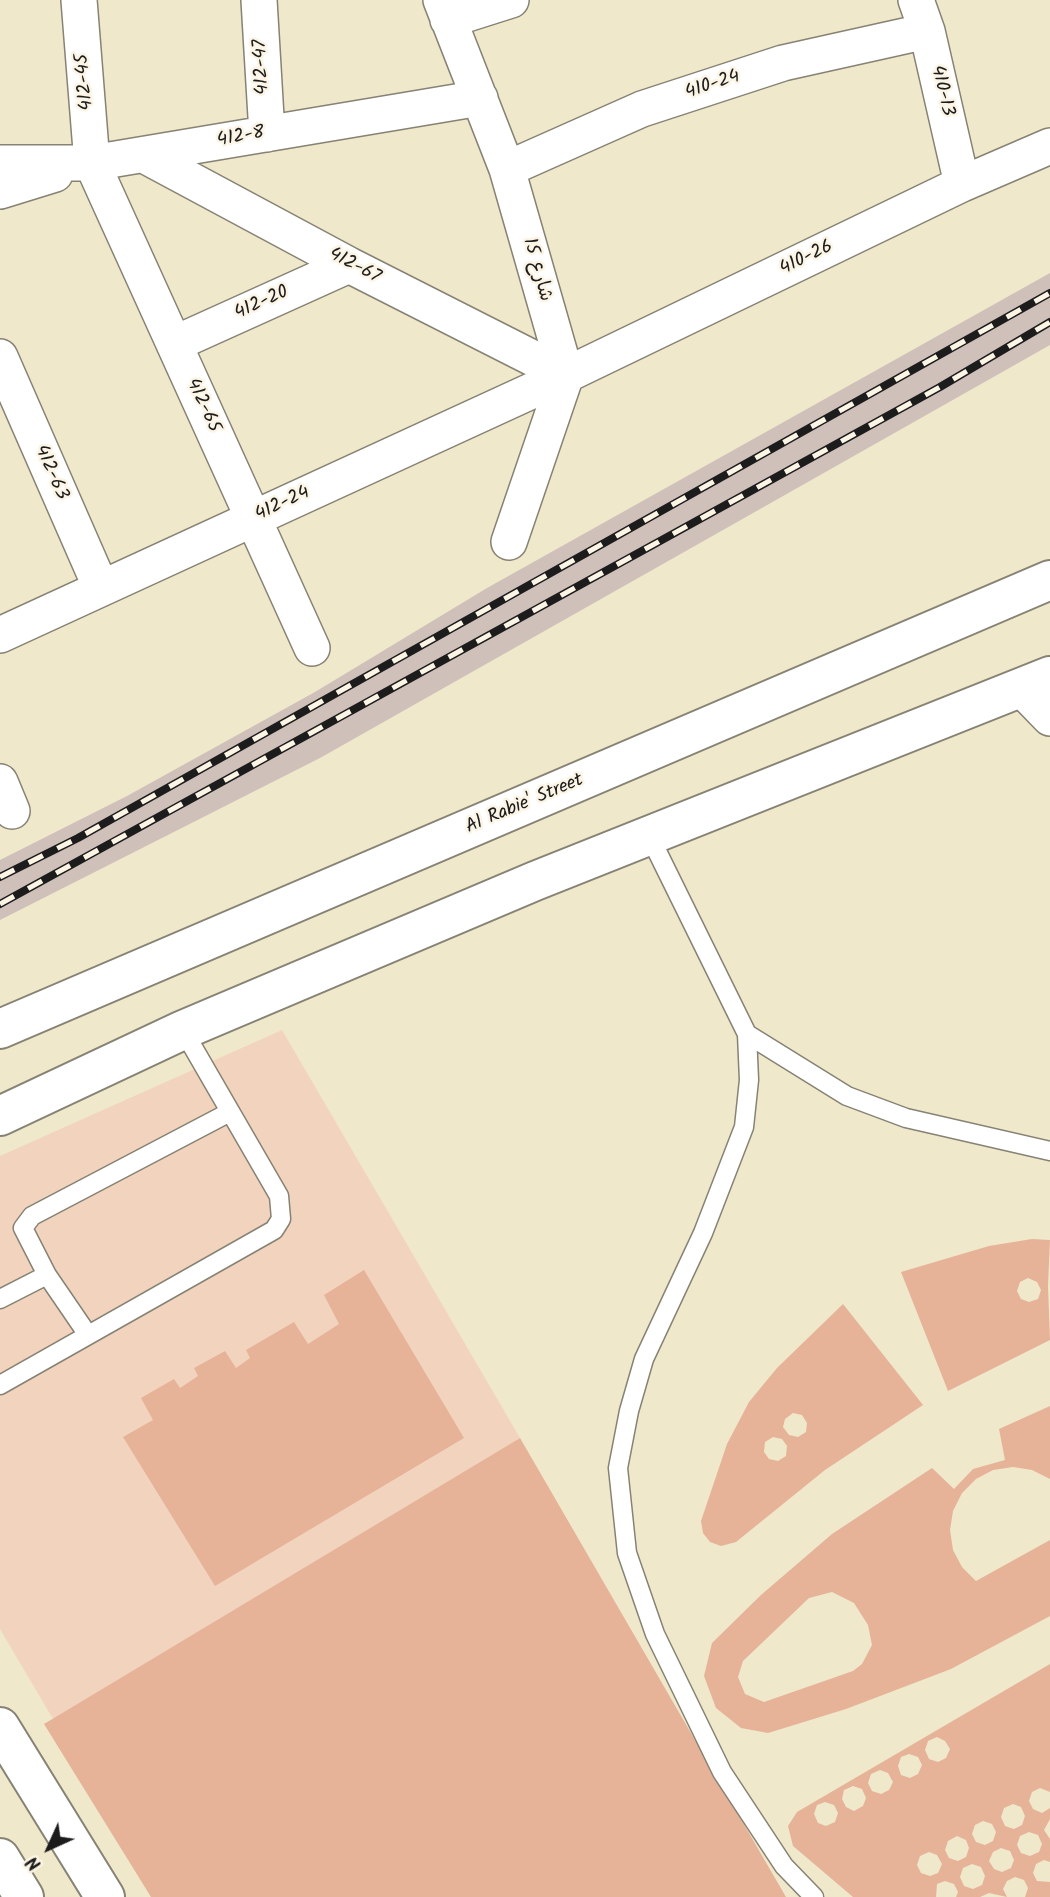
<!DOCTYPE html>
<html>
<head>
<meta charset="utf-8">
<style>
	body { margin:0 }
	#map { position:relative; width:1050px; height:1897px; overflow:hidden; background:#efe8cb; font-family:Kalam,sans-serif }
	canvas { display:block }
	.north { position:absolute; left:14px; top:1813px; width:70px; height:70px; -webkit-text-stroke:5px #fcf5e5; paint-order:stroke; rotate:225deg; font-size:19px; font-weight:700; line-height:28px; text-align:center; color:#1c1c1c }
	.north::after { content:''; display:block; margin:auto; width:24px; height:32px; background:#1c1c1c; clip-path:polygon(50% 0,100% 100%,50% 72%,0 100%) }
</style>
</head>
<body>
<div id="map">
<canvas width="1050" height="1897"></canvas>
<div class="north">N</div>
</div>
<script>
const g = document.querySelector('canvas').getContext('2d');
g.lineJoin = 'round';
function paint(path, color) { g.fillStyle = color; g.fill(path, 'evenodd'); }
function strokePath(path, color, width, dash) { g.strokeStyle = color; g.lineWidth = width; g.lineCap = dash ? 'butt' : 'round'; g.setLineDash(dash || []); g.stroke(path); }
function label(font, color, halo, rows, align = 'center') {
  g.font = font + ' Kalam,"Playpen Sans Arabic",sans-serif'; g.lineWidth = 5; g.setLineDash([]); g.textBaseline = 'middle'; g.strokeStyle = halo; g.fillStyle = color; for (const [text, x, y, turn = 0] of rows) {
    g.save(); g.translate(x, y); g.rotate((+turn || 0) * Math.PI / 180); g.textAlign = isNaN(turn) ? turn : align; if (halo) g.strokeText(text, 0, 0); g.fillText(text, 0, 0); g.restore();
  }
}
const built = new Path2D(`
	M282,1030L520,1438L53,1719L0,1629V1156Z`);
const industrial = new Path2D(`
	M1050,273V345L320,758L0,920V860L127,796L315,692L487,588Z`);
const building = new Path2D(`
	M1032,1239L1050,1240L1048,1286L1050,1340L948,1391L901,1272L989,1246ZM1028,1278L1037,1282L1041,1290L1038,1299L1029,1302L1021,1299L1017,1291L1020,1282Z
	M364,1270L464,1438L215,1586L123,1437L153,1420L141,1398L174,1379L180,1388L198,1376L194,1368L225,1351L236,1368L250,1358L246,1350L294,1322L308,1344L339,1324L324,1295Z
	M843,1304L923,1405L825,1470L736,1542L721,1546L710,1542L703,1533L701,1521L727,1444L749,1402L777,1368ZM793,1413L802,1415L807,1423L806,1432L798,1437L789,1435L783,1427L785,1419ZM773,1437L782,1439L787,1446L786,1456L778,1461L769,1459L764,1452L765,1442Z
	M1050,1406V1479L1032,1470L1013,1467L993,1470L976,1479L962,1493L953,1511L950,1530L953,1550L962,1567L976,1581L1050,1540V1616L951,1669L846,1709L768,1733L741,1728L716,1708L704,1676L712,1643L761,1595L832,1534L932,1468L954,1489L973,1469L1005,1460L999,1429ZM832,1592L854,1603L868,1625L872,1645L862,1664L853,1671L764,1702L745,1694L738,1677L743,1661L809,1598Z
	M520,1438L786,1897H151L44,1724Z
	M1050,1664V1792L1040,1788L1032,1792L1029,1801L1033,1809L1042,1813L1050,1808V1819L1044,1830L1050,1839V1862L1044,1860L1036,1864L1033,1873L1037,1881L1050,1882V1897H1025L1028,1888L1024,1880L1015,1877L1007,1881L1003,1889L1007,1897L989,1893L980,1897H956L958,1892L954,1884L945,1881L937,1884L936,1897H853L793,1846L788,1826L797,1812ZM937,1737L945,1741L950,1749L946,1758L938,1762L929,1759L925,1750L928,1741ZM909,1754L918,1757L922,1765L918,1774L910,1778L901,1775L898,1766L901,1757ZM880,1770L888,1773L893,1782L889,1790L881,1794L872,1791L868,1783L871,1774ZM853,1786L862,1789L866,1798L863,1806L854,1811L846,1807L842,1799L844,1790ZM825,1802L834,1805L838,1813L835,1822L826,1826L818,1823L814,1814L817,1805ZM1013,1804L1021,1807L1025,1816L1022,1825L1014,1829L1005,1826L1001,1817L1004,1808ZM983,1821L992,1824L996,1832L993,1841L985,1845L976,1842L972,1834L975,1825ZM1029,1832L1038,1835L1042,1844L1039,1852L1030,1856L1021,1853L1017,1845L1020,1836ZM957,1836L966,1840L969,1848L966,1857L958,1861L949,1858L945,1850L948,1841ZM1001,1848L1010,1851L1014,1860L1011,1868L1002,1872L994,1869L989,1861L993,1852ZM929,1852L937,1855L942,1864L938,1873L930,1876L921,1873L917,1865L920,1856ZM972,1864L981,1867L985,1876L982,1885L973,1889L964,1886L960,1877L963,1868Z`);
const service = new Path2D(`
	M649,835L747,1034
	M0,1299L47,1275
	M88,1335L47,1275L23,1228L32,1216L230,1112
	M0,1385L274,1230L281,1219L279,1196L183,1030
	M814,1897L784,1866L722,1772L655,1634L627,1553L618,1468L629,1411L644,1359L703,1233L744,1127L749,1080L747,1034L847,1096L906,1118L1050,1151`);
const minor = new Path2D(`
	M79,0L92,163L312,648
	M259,0L267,134
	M441,0L507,169L566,375L509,542
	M916,0L927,31L962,184
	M448,20L511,0
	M144,155L349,265L566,375
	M0,163H92L480,98
	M507,169L642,109L783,63L927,31
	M0,191L55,174
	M174,344L349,265
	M0,357L101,588
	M0,635L566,375L962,184L1050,146
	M1020,687L1050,718
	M0,782L12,811`);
const tertiary = new Path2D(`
	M0,1727L105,1897
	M0,1858L24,1897`);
const primary = new Path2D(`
	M0,1029L1050,580
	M0,1116L183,1030L535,881L1050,676`);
const rail = new Path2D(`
	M0,877L78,838L1050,293
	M0,904L940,387L1050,322`);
const streetNames = [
	["412-47",263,67,-93],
	["412-45",86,82,-95],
	["410-24",713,86,-18],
	["410-13",941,91,77],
	["412-8",241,138,-10],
	["410-26",807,259,-26],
	["412-67",354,267,28],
	["شارع 15",536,270,74],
	["412-20",262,304,-24],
	["412-65",202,406,65],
	["412-63",50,473,66],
	["412-24",283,505,-25],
	["Al Rabie' Street",525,805,-23]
];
paint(built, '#f2d4be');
paint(industrial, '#cfc0ba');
paint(building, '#e6b398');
strokePath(service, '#868274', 21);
strokePath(minor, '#868274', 38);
strokePath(tertiary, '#868274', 42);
strokePath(primary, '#868274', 42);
strokePath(service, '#fff', 18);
strokePath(minor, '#fff', 35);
strokePath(tertiary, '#fff', 38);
strokePath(primary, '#fff', 38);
strokePath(rail, '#1c1c1c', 8);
strokePath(rail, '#fcf5e5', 5, [16]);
label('19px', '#1c1c1c', '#fcf5e5', streetNames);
</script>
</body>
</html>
